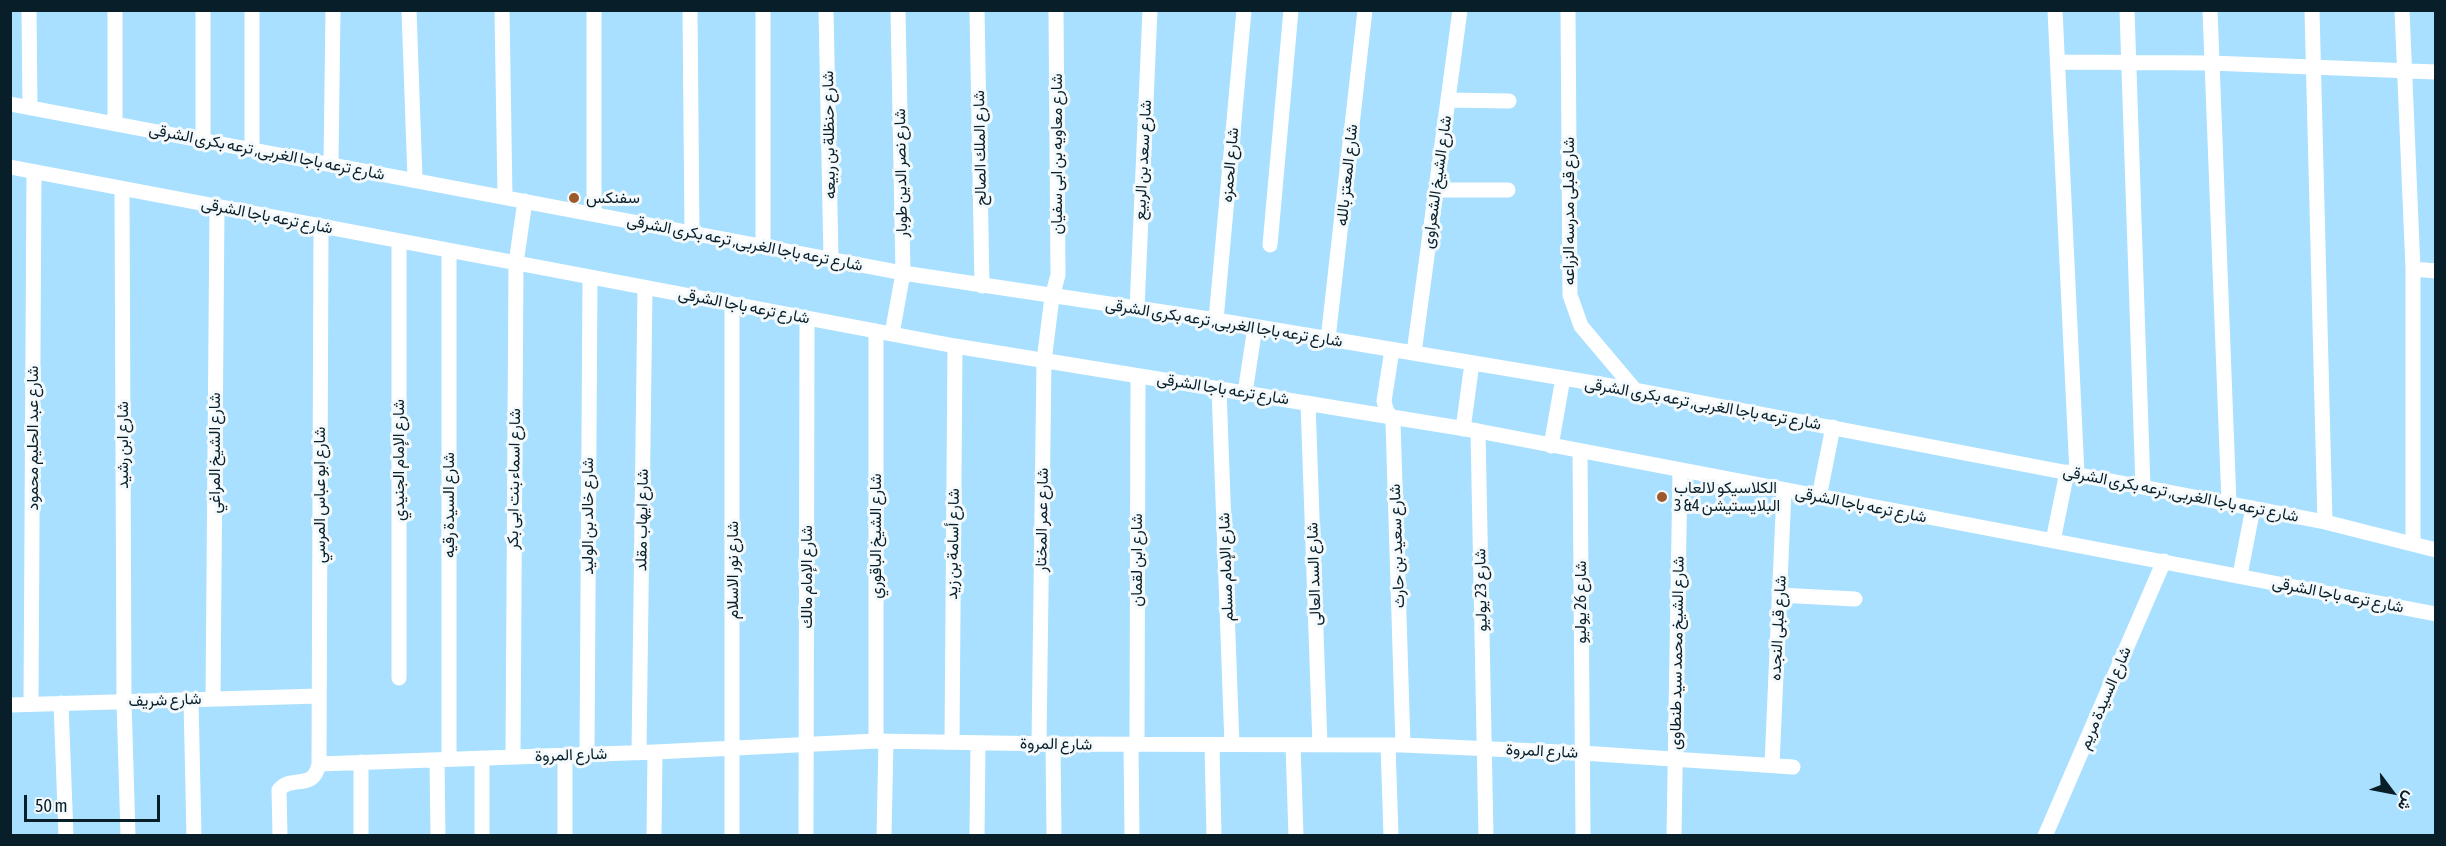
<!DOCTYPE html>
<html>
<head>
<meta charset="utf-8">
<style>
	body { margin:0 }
	#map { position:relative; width:2446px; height:846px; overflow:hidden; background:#a9e0ff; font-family:"Asap Condensed",Vazirmatn,sans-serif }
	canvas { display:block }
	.frame { position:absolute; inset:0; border:12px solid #081e29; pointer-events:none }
	.north { position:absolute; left:2362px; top:762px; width:60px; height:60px; -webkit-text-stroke:4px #f4f9fc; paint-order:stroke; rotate:122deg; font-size:16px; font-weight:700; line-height:24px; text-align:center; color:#081e29 }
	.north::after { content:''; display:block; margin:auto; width:21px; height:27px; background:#081e29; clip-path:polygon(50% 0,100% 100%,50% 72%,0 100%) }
	.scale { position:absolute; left:24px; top:795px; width:136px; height:27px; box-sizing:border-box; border:3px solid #081e29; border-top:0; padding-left:8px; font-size:18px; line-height:21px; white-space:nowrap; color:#081e29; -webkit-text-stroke:4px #f4f9fc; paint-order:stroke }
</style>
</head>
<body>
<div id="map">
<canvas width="2446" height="846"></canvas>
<div class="frame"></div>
<div class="north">ش</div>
<div class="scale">50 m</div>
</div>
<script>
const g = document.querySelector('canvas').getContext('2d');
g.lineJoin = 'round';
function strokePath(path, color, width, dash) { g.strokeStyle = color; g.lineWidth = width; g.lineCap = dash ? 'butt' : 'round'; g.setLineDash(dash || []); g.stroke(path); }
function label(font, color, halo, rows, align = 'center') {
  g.font = font + ' "Asap Condensed",Vazirmatn,sans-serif'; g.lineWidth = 6; g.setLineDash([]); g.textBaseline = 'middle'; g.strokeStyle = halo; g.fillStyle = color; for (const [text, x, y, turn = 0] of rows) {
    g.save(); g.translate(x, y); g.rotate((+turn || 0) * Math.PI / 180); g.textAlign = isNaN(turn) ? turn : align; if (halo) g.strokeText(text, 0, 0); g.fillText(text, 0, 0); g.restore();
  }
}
const minor = new Path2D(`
	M29,10L30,108
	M203,10V140
	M409,10L415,179
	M502,10L505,197
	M690,10L692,233
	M763,10V246
	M826,10L831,259
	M977,10L982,286
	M1568,10L1570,295L1581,326L1635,390
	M2055,10L2077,474
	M2127,10L2143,487
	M2210,10L2229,503
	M2312,10L2325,522
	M2402,10L2413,269V542
	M2058,62L2211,63L2436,72
	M1448,100L1509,101
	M10,104L903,273L1216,320L1635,390L2325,522L2436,550
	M115,123V10
	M252,149V10
	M331,163L333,10
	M10,167L955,346L1478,431L2436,614
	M122,189L124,701L128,836
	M1436,190H1508
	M594,214V10
	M399,242V678
	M1270,245L1291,10
	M449,251V759
	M2413,269L2436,271
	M1137,309L1150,10
	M1216,320L1244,10
	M876,331V741
	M892,334L903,273L898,10
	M1328,339L1365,10
	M1392,350L1384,401L1386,409L1393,422L1403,745
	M1414,353L1460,10
	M1219,389L1232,745
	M1245,393L1255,327
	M1308,403L1320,745
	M1463,429L1472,363
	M1478,431L1486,836
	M1551,446L1563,378
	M1580,452L1583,836
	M1819,497L1833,427
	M2053,541L2067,472
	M2240,575L2253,508
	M1779,595L1855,599
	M213,699L217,207
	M191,700L194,836
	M61,703L66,836
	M31,704L34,172
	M10,705L319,696
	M952,742L955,346
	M1039,744L1044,361L1052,297L1058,275L1056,10
	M1053,744L1054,836
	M1137,744L1138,376
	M1131,745L1132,836
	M1212,745L1214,836
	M1293,745L1296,836
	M1388,745L1391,836
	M639,753L645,288
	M587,754L590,277
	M513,757L516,263L525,201
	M482,758V836
	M437,760L438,836
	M361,762V836
	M319,764L655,752L876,741L1053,744L1403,745L1582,753L1793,767
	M1772,765L1784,491
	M280,836L279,790C292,774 313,792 319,764L321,227
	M565,836V755
	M654,836L655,752
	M732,836V304
	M806,836L807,318
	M884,836L886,741
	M977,836L978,743
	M1674,836L1680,471
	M2045,836L2164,561`);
const markers = [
	[574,198,6,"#9d592a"],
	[1662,497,6,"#9d592a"]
];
const streetNames = [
	["شارع حنظلة بن ربيعه",829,135,-91],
	["شارع الملك الصالح",980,148,-91],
	["شارع ترعه باجا الغربى, ترعه بكرى الشرقى",267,152,11],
	["شارع معاويه بن ابى سفيان",1057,154,-90],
	["شارع سعد بن الربيع",1143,160,-87],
	["شارع الحمزه",1230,165,-85],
	["شارع نصر الدين طوبار",901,173,-91],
	["شارع المعتز بالله",1347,175,-84],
	["شارع الشيخ الشعراوى",1437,182,-82],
	["شارع قبلى مدرسه الزراعه",1569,211,-90],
	["شارع ترعه باجا الشرقى",267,216,11],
	["شارع ترعه باجا الغربى, ترعه بكرى الشرقى",745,243,11],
	["شارع ترعه باجا الشرقى",744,306,11],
	["شارع ترعه باجا الغربى, ترعه بكرى الشرقى",1224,323,9],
	["شارع ترعه باجا الشرقى",1223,389,9],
	["شارع ترعه باجا الغربى, ترعه بكرى الشرقى",1703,404,10],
	["شارع عبد الحليم محمود",33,438,-90],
	["شارع ابن رشيد",123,445,-90],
	["شارع الشيخ المراغي",215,453,-90],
	["شارع الإمام الجنيدي",399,460,-90],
	["شارع اسماء بنت ابى بكر",514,479,-89],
	["شارع ترعه باجا الغربى, ترعه بكرى الشرقى",2181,494,11],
	["شارع ابو عباس المرسي",320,495,-90],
	["شارع السيدة رقيه",449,505,-90],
	["شارع ترعه باجا الشرقى",1861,505,11],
	["شارع خالد بن الوليد",588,516,-90],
	["شارع ايهاب مقلد",642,520,-89],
	["شارع عمر المختار",1042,520,-89],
	["شارع الشيخ الباقوري",876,536,-90],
	["شارع أسامة بن زيد",953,544,-89],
	["شارع سعيد بن حارث",1397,546,-92],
	["شارع ابن لقمان",1137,560,-90],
	["شارع الإمام مسلم",1226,567,-92],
	["شارع نور الاسلام",733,570,-90],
	["شارع السد العالى",1314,574,-92],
	["شارع الإمام مالك",807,577,-90],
	["شارع 23 يوليو",1481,590,-91],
	["شارع ترعه باجا الشرقى",2338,595,11],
	["شارع 26 يوليو",1581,602,-90],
	["شارع قبلى النجده",1778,628,-87],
	["شارع الشيخ محمد سيد طنطاوى",1677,653,-89],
	["شارع السيدة مريم",2105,698,-67],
	["شارع شريف",165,700,-2],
	["شارع المروة",1056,744,1],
	["شارع المروة",1542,751,3],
	["شارع المروة",571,755,-2]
];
const poiNames = [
	["سفنكس",586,198],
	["الكلاسيكو لالعاب",1674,488],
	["البلايستيشن 4& 3",1674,506]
];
strokePath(minor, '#fff', 15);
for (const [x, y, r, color] of markers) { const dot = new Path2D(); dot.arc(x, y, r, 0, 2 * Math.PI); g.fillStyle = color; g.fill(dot); strokePath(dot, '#f4f9fc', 2); }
label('16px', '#081e29', '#f4f9fc', streetNames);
label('16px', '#081e29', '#f4f9fc', poiNames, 'left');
</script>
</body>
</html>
